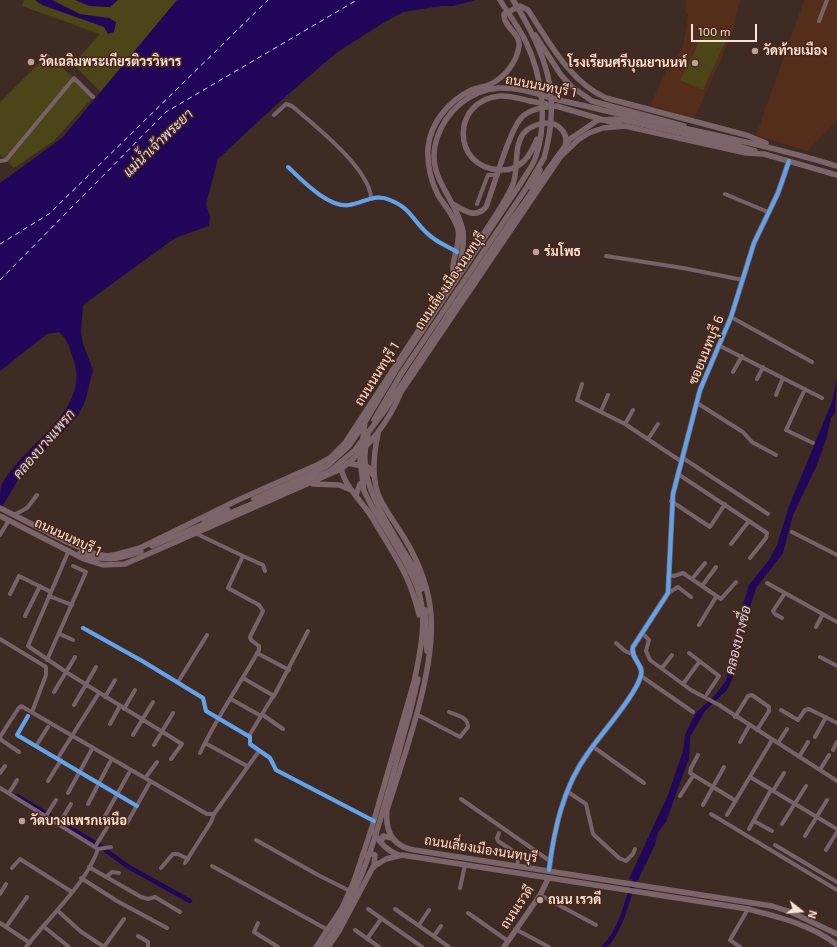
<!DOCTYPE html>
<html>
<head>
<meta charset="utf-8">
<style>
	body { margin:0 }
	#map { position:relative; width:837px; height:947px; overflow:hidden; background:#3e2b23; font-family:"Exo 2",sans-serif }
	canvas { display:block }
	.north { position:absolute; left:781px; top:891px; width:40px; height:40px; -webkit-text-stroke:3px #4a2617; paint-order:stroke; rotate:107deg; font-size:11px; font-weight:700; line-height:16px; text-align:center; color:#fae2d8 }
	.north::after { content:''; display:block; margin:auto; width:14px; height:18px; background:#fae2d8; clip-path:polygon(50% 0,100% 100%,50% 72%,0 100%) }
	.scale { position:absolute; left:691px; top:24px; width:66px; height:18px; box-sizing:border-box; border:2px solid #fae2d8; border-top:0; padding-left:5px; font-size:12px; line-height:14px; white-space:nowrap; color:#fae2d8; -webkit-text-stroke:3px #4a2617; paint-order:stroke }
</style>
</head>
<body>
<div id="map">
<canvas width="837" height="947"></canvas>
<div class="north">N</div>
<div class="scale">100 m</div>
</div>
<script>
const g = document.querySelector('canvas').getContext('2d');
g.lineJoin = 'round';
function paint(path, color) { g.fillStyle = color; g.fill(path, 'evenodd'); }
function strokePath(path, color, width, dash) { g.strokeStyle = color; g.lineWidth = width; g.lineCap = dash ? 'butt' : 'round'; g.setLineDash(dash || []); g.stroke(path); }
function label(font, color, halo, rows, align = 'center') {
  g.font = font + ' "Exo 2",Sarabun,sans-serif'; g.lineWidth = 3; g.setLineDash([]); g.textBaseline = 'middle'; g.strokeStyle = halo; g.fillStyle = color; for (const [text, x, y, turn = 0] of rows) {
    g.save(); g.translate(x, y); g.rotate((+turn || 0) * Math.PI / 180); g.textAlign = isNaN(turn) ? turn : align; if (halo) g.strokeText(text, 0, 0); g.fillText(text, 0, 0); g.restore();
  }
}
const built = new Path2D(`
	M686,0H740L733,32L694,119L650,105L666,71L681,51L685,36L688,15L685,11Z
	M804,0H837V121L807,151L756,135Z`);
const green = new Path2D(`
	M24,0H177L101,92L73,64L100,34L22,6Z
	M701,28L728,36L703,90L680,80L697,47Z
	M48,54L93,97L54,141L14,168L0,155V102Z`);
const water = new Path2D(`
	M35,0H52L80,14L109,18L116,22L114,32L108,34L104,27L42,5Z
	M75,0H118L110,7L89,6Z
	M177,0H476L453,6H441L403,12L383,23L336,53L277,104L218,159L206,204L210,217L209,226L175,238L83,305L81,332L83,344L93,370L85,402L78,415L64,431L35,459L21,475L0,510C0,503 0,492 1,486C23,443 95,411 72,355C69,346 67,339 59,332L47,334L0,371V183L62,138Z
	M837,378L835,413L831,418L826,440L816,467L793,515L783,553L756,588L748,614L741,629L732,680L727,690L705,711L690,737L689,758L666,822L658,832L655,845L638,880L629,879L668,795L683,751L685,735L691,722L696,713L716,694L726,681L741,611L749,585L769,560L777,545L789,506L832,402Z`);
const canal = new Path2D(`
	M17,796L100,846L127,866L190,901
	M604,947C623,928 627,899 636,875`);
const ferry = new Path2D(`
	M0,244L49,214L268,0
	M0,280L166,112L357,0`);
const street = new Path2D(`
	M819,21L827,0
	M274,115L286,104L292,106C315,126 368,167 371,197
	M0,161L6,160L74,78L93,97
	M288,167C302,180 328,208 349,205C364,203 374,193 390,200C412,209 412,220 428,234C436,242 447,246 457,252
	M725,194L768,212
	M477,204L488,175H498
	M606,256L683,268L743,280
	M731,317L812,362
	M718,345L822,398
	M733,372L742,356
	M757,379L763,367
	M582,384L577,400L625,424L682,462
	M805,389L786,430L813,443
	M776,395L783,378
	M697,403L743,432L752,442L776,455
	M601,411L608,395
	M625,424L633,410
	M648,439L658,424
	M683,458L768,514
	M678,474L767,533L766,538L750,558
	M671,501L710,527L725,504
	M14,515L27,508L37,495
	M792,532L837,555
	M195,533L243,556L228,588L259,605L263,611L250,637L251,640L259,646V650C240,684 217,717 200,753
	M0,535L9,520
	M731,544L749,521
	M69,550L28,646L66,672L182,744L171,759
	M243,556L263,565L265,571
	M670,575L674,576L683,573L721,599L736,582
	M692,579L705,563
	M767,583L837,622
	M702,586L716,567
	M668,593L678,587L691,597
	M10,594L19,576L51,592
	M49,596L72,605
	M25,616L40,586
	M782,618L775,614L773,611L785,593
	M699,625L716,597
	M816,627L823,614
	M83,628L144,662L203,698L206,711L250,737V744L270,758L276,770L374,821
	M642,633L649,640L646,651L650,660L691,690L719,705L837,781
	M60,634L73,640
	M0,639L46,667V675L32,712
	M616,643L625,651L632,654
	M257,653L289,670
	M689,653L719,676L707,694
	M820,657L837,666
	M47,660L86,572L73,566
	M662,668L672,655
	M641,676L693,712
	M178,682L207,635
	M683,684L700,661
	M54,692L75,657
	M274,696L308,631
	M105,697L115,680
	M231,699L261,716L272,698L274,696L243,678
	M74,705L96,667
	M124,709L135,690
	M781,710L798,720L805,710L809,709L837,723
	M416,714L460,737L468,727C468,717 458,716 449,712
	M263,715L283,729
	M28,716L17,735L137,806
	M735,717L748,696L752,695L769,707V711L757,730
	M110,724L120,706
	M133,735L153,702
	M249,736L261,716
	M0,737L18,709L21,706L207,814H214
	M815,737L826,717
	M0,739L19,752
	M740,742L749,726
	M205,743L247,766
	M778,743L787,729
	M154,745L173,713
	M36,746L48,727
	M592,746L644,783
	M833,750L837,742
	M698,755L691,768L690,773L736,801
	M799,757L808,742
	M58,758L99,693
	M820,770L829,755
	M0,773L5,766
	M146,777L157,762
	M750,777L837,829
	M48,781L61,760
	M0,788L98,849L111,847
	M773,791L784,773
	M568,792L586,804L593,834L619,858L626,861L633,854L635,849
	M9,793L17,780
	M68,793L91,751
	M680,796L693,776
	M461,799L550,861
	M88,804L110,762
	M703,805L724,767
	M711,814L837,890
	M727,815L772,740
	M46,816L56,800
	M105,816L129,773
	M754,821L772,831
	M127,823L149,784
	M59,824L71,804
	M782,824L806,786
	M749,829L771,790
	M499,833L497,838L498,841L519,855L517,866
	M805,836L827,800
	M256,840L318,875L350,891
	M775,845L837,882
	M95,847L111,821
	M826,850L837,832
	M185,863L211,822L214,814L259,751
	M212,866L328,930
	M89,867L141,897L148,899L155,897L180,912
	M12,868L20,859L72,892
	M161,868L173,854H178L188,859
	M106,877L112,872L119,873
	M81,878L117,901L167,928
	M460,888L465,865
	M0,894L6,884
	M540,895L596,925
	M368,909L422,947
	M395,909L449,947
	M57,910L80,931L104,947
	M468,913L508,941
	M0,923L30,943
	M258,923L254,932L278,947
	M419,925L429,910
	M43,926L69,947
	M6,927L27,897
	M515,929L549,947
	M355,930L379,947
	M138,936L148,942V947
	M434,936L441,926
	M367,939L381,919
	M26,947C48,918 87,883 98,849
	M104,947L124,919
	M740,947L730,940L748,909`);
const secondary = new Path2D(`
	M535,35L561,75L572,87L592,101L684,126
	M530,101L546,104
	M556,106L621,125
	M686,134L734,145L755,151
	M532,189L540,170
	M453,204C464,211 476,219 486,207C494,186 509,132 521,118C530,108 546,107 558,106
	M460,266C469,257 511,194 514,181C518,166 514,147 523,134C531,124 552,118 561,129C566,134 567,140 565,146
	M453,274C451,259 461,245 458,229C454,216 445,206 438,195C431,181 427,164 428,148C430,123 449,101 471,90C478,87 485,87 491,84C505,77 517,62 519,46C521,34 503,27 504,14L520,6L528,10C549,42 570,82 606,98L746,135L766,143
	M449,313L515,215
	M401,374L527,187L544,158
	M378,434C374,452 372,473 377,491C381,504 391,517 398,528C414,552 426,578 430,606C439,662 404,756 387,810C385,831 392,846 414,850L772,906L791,912L837,934
	M347,463L368,467L373,475
	M341,467C344,487 363,502 373,519C393,554 410,574 419,615
	M313,484L339,485L351,490
	M356,495L360,484L366,481
	M0,508L67,542L95,554L108,556L118,554L140,548L238,500L317,465L330,458L345,443L460,267C461,255 465,242 463,231C456,196 424,177 437,138C446,111 470,90 499,88C518,87 538,94 555,99C571,103 587,106 602,110C681,128 760,143 837,166
	M0,516L84,559L103,565L125,564L155,551L341,469C368,448 388,424 401,392L561,156L578,140L589,133L603,128L625,126L746,153L764,154L837,175
	M205,521L228,510
	M400,545L414,568L422,589
	M80,553C106,561 116,561 141,551
	M425,610L427,651
	M409,716L418,679
	M374,832C380,844 387,851 399,855
	M381,842L383,836L392,838
	M366,856L370,853L375,855L374,867
	M549,870C554,830 563,787 588,753C600,735 637,694 641,675C644,665 630,658 633,647L668,593L673,494L700,390L731,317L754,243L778,193L789,161
	M316,947L342,908L354,881L372,827L414,682C420,654 428,618 418,590C413,574 404,560 396,546
	M328,947L339,931L373,867L386,859L402,855L748,909C779,917 812,925 837,945
	M504,947L540,895L548,879`);
const secondaryBridge = new Path2D(`
	M513,0C546,53 562,95 544,158
	M530,101C520,99 510,95 500,96C451,100 451,168 500,170C521,171 530,156 537,139
	M513,218L570,139L598,120L619,119L686,134
	M374,420L401,374
	M368,435C356,476 380,511 400,545
	M254,499L327,466L349,446L363,425
	M152,546L330,471L355,450L385,410L449,313
	M396,546L372,507L364,491L360,460L365,422L396,370L521,183C526,174 533,166 536,156C548,120 542,76 526,42C519,27 508,14 500,0
	M322,947C370,885 387,791 409,716`);
const cycleway = new Path2D(`
	M288,167C302,180 328,208 349,205C364,203 374,193 390,200C412,209 412,220 428,234C436,242 447,246 457,252
	M83,628L144,662L203,698L206,711L250,737V744L270,758L276,770L374,821
	M28,716L17,735L137,806
	M549,870C554,830 563,787 588,753C600,735 637,694 641,675C644,665 630,658 633,647L668,593L673,494L700,390L731,317L754,243L778,193L789,161`);
const markers = [
	[755,51,4,"#b8a299"],
	[31,62,4,"#b8a299"],
	[695,63,4,"#b8a299"],
	[536,252,4,"#b8a299"],
	[22,821,4,"#b8a299"],
	[540,900,4,"#b8a299"]
];
const poiNames = [
	["วัดท้ายเมือง",763,51],
	["วัดเฉลิมพระเกียรติวรวิหาร",39,62],
	["โรงเรียนศรีบุณยานนท์",687,63,"right"],
	["ร่มโพธ",544,252],
	["วัดบางแพรกเหนือ",30,821],
	["ถนน เรวดี",548,900]
];
const streetNames = [
	["ถนนนนทบุรี 1",541,86,11],
	["ถนนเลี่ยงเมืองนนทบุรี",450,281,-56],
	["ซอยนนทบุรี 6",706,350,-68],
	["ถนนนนทบุรี 1",377,374,-58],
	["ถนนนนทบุรี 1",68,537,25],
	["ถนนเลี่ยงเมืองนนทบุรี",481,849,9],
	["ถนนเรวดี",517,907,-56]
];
const waterNames = [
	["แม่น้ำเจ้าพระยา",158,143,-44],
	["คลองบางแพรก",44,444,-49],
	["คลองบางซื่อ",738,640,-76]
];
paint(built, '#542d1b');
paint(green, '#4c4518');
paint(water, '#220659');
strokePath(canal, '#220659', 4.5);
strokePath(ferry, '#d7d8f1', 1, [5, 4]);
strokePath(street, '#78626a', 4);
strokePath(secondary, '#7b646a', 5.5);
strokePath(secondaryBridge, '#7b646a', 5.5);
strokePath(cycleway, '#60a3ed', 4);
for (const [x, y, r, color] of markers) { const dot = new Path2D(); dot.arc(x, y, r, 0, 2 * Math.PI); g.fillStyle = color; g.fill(dot); strokePath(dot, '#4a2617', 1.5); }
label('bold 13px', '#fae2d8', '#4a2617', poiNames, 'left');
label('13px', '#fae2d8', '#4a2617', streetNames);
label('italic 14px', '#d7d8f1', '#4a2617', waterNames);
</script>
</body>
</html>
